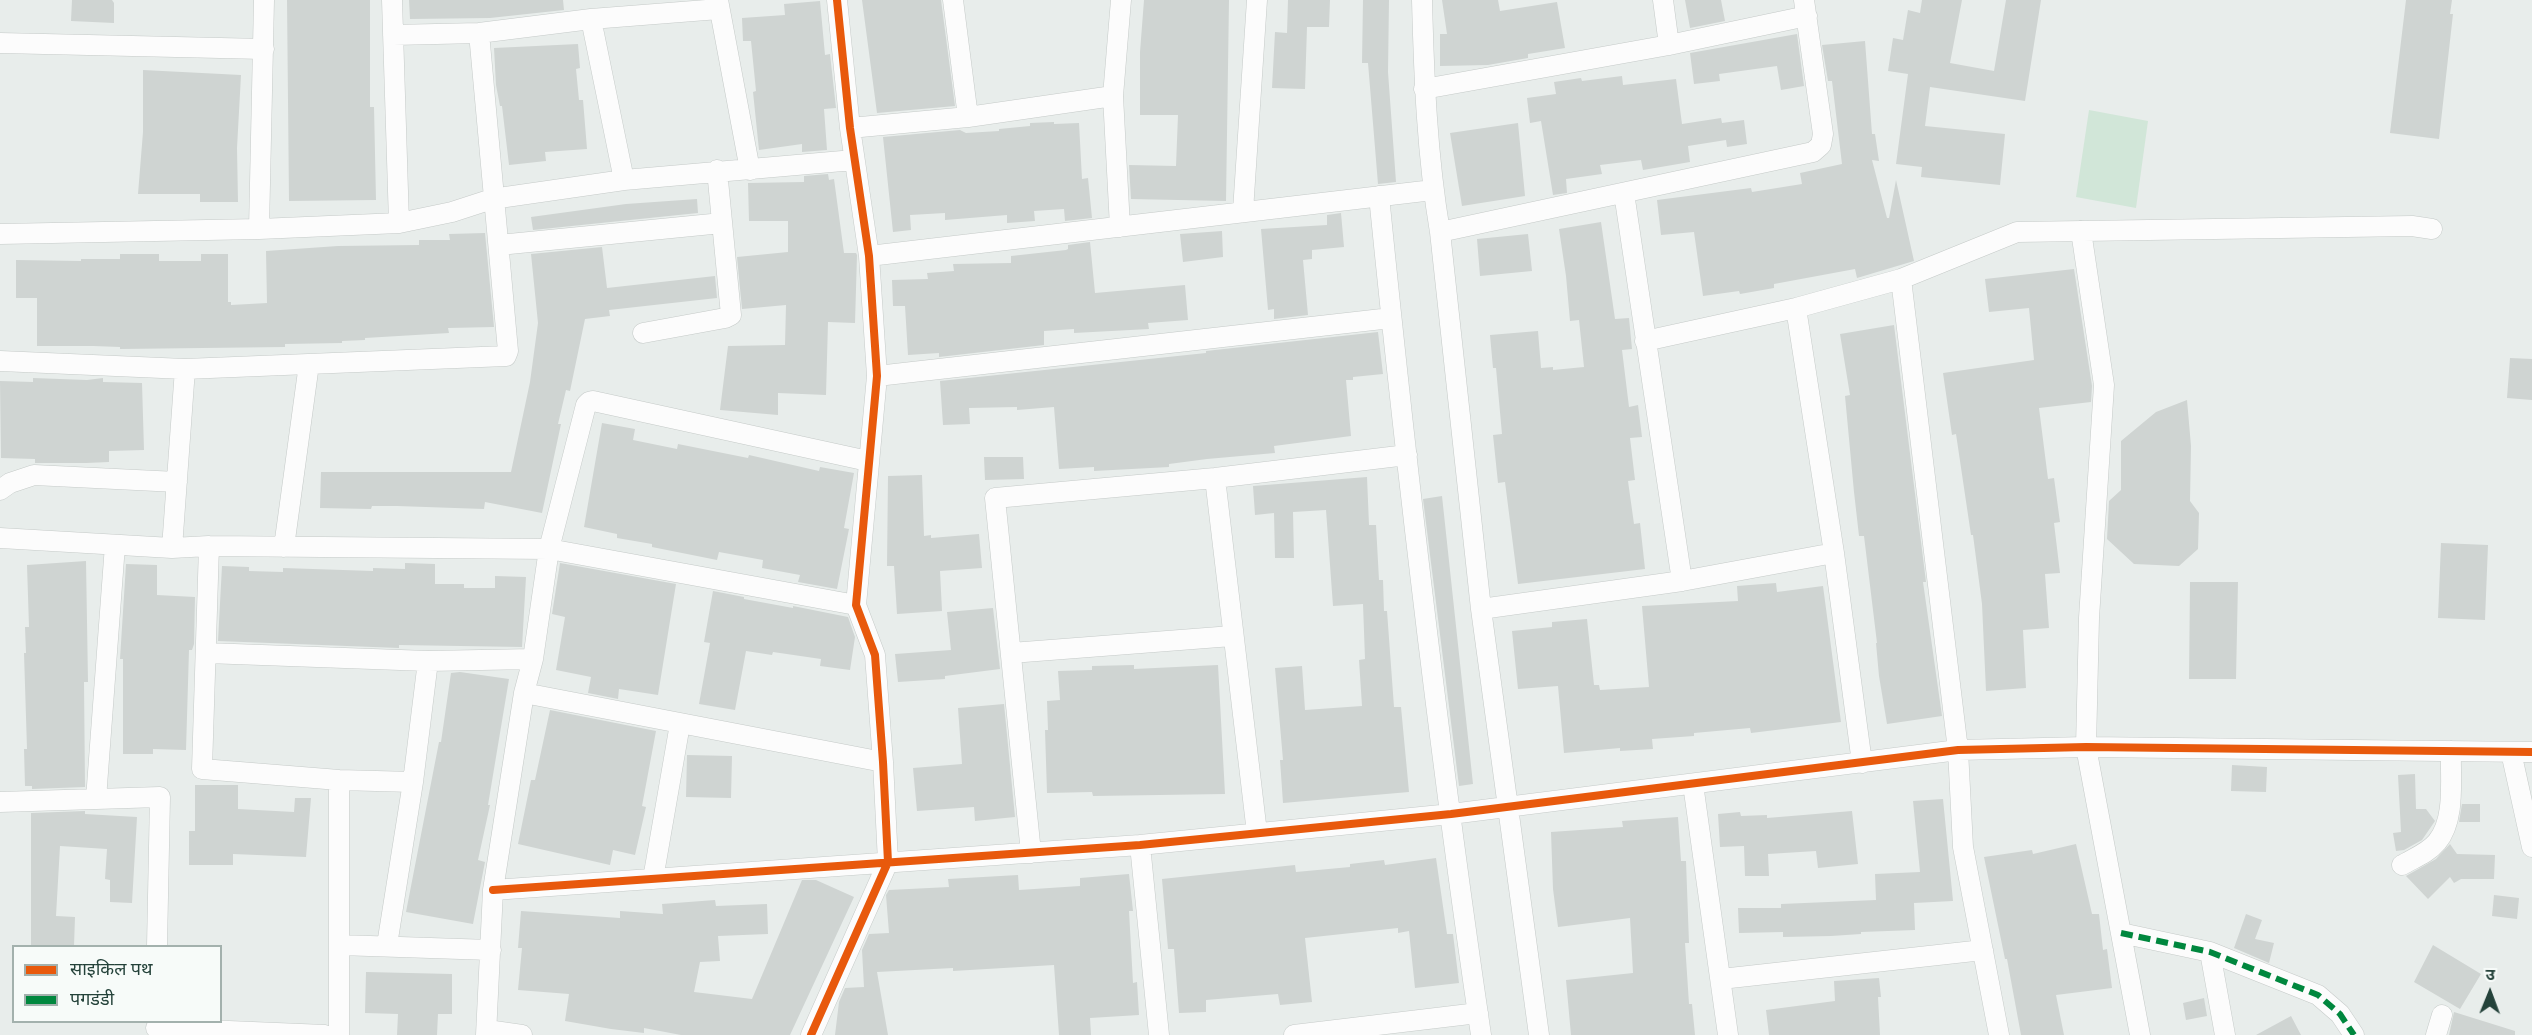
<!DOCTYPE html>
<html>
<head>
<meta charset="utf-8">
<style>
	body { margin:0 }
	#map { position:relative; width:2532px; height:1035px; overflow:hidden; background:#e8edeb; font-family:Roboto,"Noto Sans Devanagari",sans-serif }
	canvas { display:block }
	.legend { position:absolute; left:12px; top:945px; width:210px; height:78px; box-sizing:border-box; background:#f7fbf9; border:2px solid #a3b1ad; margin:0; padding:8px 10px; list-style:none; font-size:18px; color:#24423a }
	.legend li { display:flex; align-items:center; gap:12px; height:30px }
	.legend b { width:30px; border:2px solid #a3b1ad }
	.north { position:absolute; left:2460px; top:963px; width:60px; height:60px; -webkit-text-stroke:4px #f7fbf9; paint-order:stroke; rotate:1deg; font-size:16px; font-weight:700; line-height:24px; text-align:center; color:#24423a }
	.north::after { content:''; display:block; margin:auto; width:21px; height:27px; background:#24423a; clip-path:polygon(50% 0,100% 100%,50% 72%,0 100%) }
</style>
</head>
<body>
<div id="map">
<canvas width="2532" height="1035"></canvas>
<ul class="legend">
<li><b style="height:8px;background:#e8590c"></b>साइकिल पथ</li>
<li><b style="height:8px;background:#00873e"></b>पगडंडी</li>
</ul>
<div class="north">उ</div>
</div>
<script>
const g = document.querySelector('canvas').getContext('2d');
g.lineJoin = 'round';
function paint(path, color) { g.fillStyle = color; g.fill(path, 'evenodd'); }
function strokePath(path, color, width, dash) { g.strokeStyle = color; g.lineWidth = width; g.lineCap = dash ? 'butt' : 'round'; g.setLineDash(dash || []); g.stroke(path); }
const green = new Path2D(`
	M2089,110L2148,121L2136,208L2076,197Z`);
const building = new Path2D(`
	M72,0H112L114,3V23L71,21Z
	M287,0H370V107H374L376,200L289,201Z
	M409,0H563L564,10L490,18L410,19Z
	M862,0H941L955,106L877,113Z
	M1144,0H1229L1226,201L1131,199L1129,165L1176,166L1178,115H1140V52Z
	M1288,0H1330L1329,27H1307L1305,89L1272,88L1275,32L1287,33Z
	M1363,0H1389L1388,72L1396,182L1378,184L1368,63H1362Z
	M1442,0H1498L1500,11L1557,2L1565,48L1528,54V58L1488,65L1440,66V34H1447Z
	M1685,0H1721L1725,21L1690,28Z
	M1922,0H1962L1950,63L1994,71L2006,0H2041L2025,101L1930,87L1925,126L2005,134L2000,185L1921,177L1922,167L1896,164L1908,74L1888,71L1893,38L1903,40L1908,10L1920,13Z
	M2406,0H2452L2450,14H2453L2439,139L2390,133Z
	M820,1L825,55L830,54L836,108L824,109L827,150L802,152V144L759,150L753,92L756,91L751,41H743L742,18L785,15L784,4Z
	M1797,34L1804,86L1781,90L1777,66L1719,74L1720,81L1694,84L1690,53Z
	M1865,41L1872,134H1875L1879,161L1872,160L1887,218H1889L1896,180L1914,261L1857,278L1855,269L1774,284V288L1740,294L1739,291L1703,296L1694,232L1661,235L1657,200L1751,188L1752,192L1802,184L1800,173L1842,164L1832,81H1828L1822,45Z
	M578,44L580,68L576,69L579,100H583L587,149L545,152L546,161L509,165L502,106H500L496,85L494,48Z
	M143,70L241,75L237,148L238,202H200V194H138L143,132Z
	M1622,76L1623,85L1676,79L1682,124L1721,118L1722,123L1744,120L1747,144L1727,147L1726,140L1688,146L1690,162L1643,170L1641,160L1600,165L1602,174L1566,179L1567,193L1553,195L1541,121L1530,123L1527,98L1556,94L1554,82L1581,78L1582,81Z
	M1054,122V124L1079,123L1082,179L1088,178L1092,218L1065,221L1064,209L1034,211L1035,221L1007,223V215L945,220V213L910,215L911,230L893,232L883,137L960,130L966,133L999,131V129L1030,126V123Z
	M1518,123L1525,196L1462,206L1450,133Z
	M828,174L829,180L834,179L844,253H856L857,255L855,323L828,322L826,395L778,393V415L720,410L728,346L785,345L786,305L742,309L737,257L788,252V221H749L748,183L804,182V176Z
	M697,199L698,213L533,230L531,217L626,204Z
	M1341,213L1344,247L1312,250V259L1303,260L1308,315L1274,319V309L1268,310L1261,229L1327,225V215Z
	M1601,222L1615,319L1629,318L1632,349L1622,350L1629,407L1638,405L1642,437L1630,438L1635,480L1628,481L1634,524L1640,523L1645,569L1518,584L1505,482L1498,483L1493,435L1502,434L1496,368H1493L1490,335L1538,331L1541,368L1553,367V370L1584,367L1579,320L1570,321L1566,276L1559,229Z
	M1222,231L1223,257L1183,262L1180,234Z
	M485,233L494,327L448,328L449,333L365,338V340L342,341V343L285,344V347L120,349V347L93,346H37V298H16V260L81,261V259H120V254H159V261H201V254H228V302H231V305L267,303L266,251L338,246L419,245V240H450L449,234Z
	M1528,234L1532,271L1480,276L1477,239Z
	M1090,242L1095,293L1185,285L1188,320L1148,323L1149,329L1074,333V329L1044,331V345L939,357V353L908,355L905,306H893L892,280L928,279L927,273L954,271L953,264L1011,263V256L1066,250L1068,249V245Z
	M602,247L607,288L715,276L717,298L609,310L610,316L585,319L570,391L566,390L558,424H561L542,513L485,502L484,509L397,506H372L371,509L320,508L321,472H511L530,382L538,323L531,254Z
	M2074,269L2092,386L2091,402L2039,408L2048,479L2054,478L2060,522L2054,523L2060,573L2045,574L2049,628L2023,630L2026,688L1986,691L1982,604L1973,535H1971L1956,434L1952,435L1943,373L2034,360L2029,308L1989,312L1985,279Z
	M1894,325L1926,582H1923L1942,716L1887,724L1879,676L1876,643H1877L1864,536H1859L1854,492L1845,396L1850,395L1840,334Z
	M1378,332L1383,374L1353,377V380H1346L1351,436L1274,446L1275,453L1207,459L1169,464V467L1094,471V467L1059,469L1054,407L1017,410V407L969,408L970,424L943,425L940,381L1206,353V351Z
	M2510,358L2532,359V400L2507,398Z
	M33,378L87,380L103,378V382L142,383L144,450L109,451V462L86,463H35V459L1,458L0,381L33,382Z
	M2187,400L2191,446L2190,501L2199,513L2198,549L2179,566L2134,564L2107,539L2109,501L2121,490V441L2156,412Z
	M602,423L635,429L633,440L677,449L678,444L748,458L749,455L819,471L820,467L854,473L844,528L849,529L837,589L798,582L800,575L762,568L763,560L719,552L717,560L652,547V544L617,538V534L584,527Z
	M984,457H1023L1024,479L985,480Z
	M922,475L924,536L931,535V538L979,534L982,568L940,571L942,611L897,614L894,566H887L888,476Z
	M1367,477L1369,525H1376L1379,580H1383L1384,611H1387L1394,707H1401L1409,792L1283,803L1280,760H1283L1275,668L1302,666L1305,710L1362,706L1359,660L1365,659L1363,604L1333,606L1326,510L1293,512L1294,558H1275L1274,513L1255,515L1253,486Z
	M1442,496L1473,784L1459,786L1423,499Z
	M2441,543L2488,545L2485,620L2438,618Z
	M86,561L88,682H84L85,787L32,789V786H25L24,749H27L24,653H26L25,627H29L27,565Z
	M405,563L435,564V584H464V588H495V576L526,577L522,647L399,645V648L218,641L222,566L249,567V571L283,572V568L373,571V568L405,569Z
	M560,563L676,584L658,695L619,689L618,699L588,693L591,677L556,670L565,617L552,614Z
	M126,564L157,565V595L195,597L194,644L192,650H189L186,750L153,749V754H123V659H120Z
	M2190,582H2238L2236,679H2189Z
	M1776,583L1777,592L1823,586L1841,722L1751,733L1750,728L1694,733V736L1652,739L1653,749L1620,751V748L1564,753L1558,686L1518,689L1512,631L1552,627V622L1587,619L1594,685H1599L1600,690L1649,687L1642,606L1738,601L1737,586Z
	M713,591L744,597V599L793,608V606L848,617L855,637L850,670L820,666L821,659L773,652L772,655L746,651L735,710L699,704L710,643L704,642Z
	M993,608L1000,669L945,676V679L898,682L895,654L951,650L947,612Z
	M1134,665V669L1218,665L1225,794L1093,796L1092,792L1047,793L1045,730H1048L1047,701L1060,700L1058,671L1092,670V666Z
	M460,672L509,679L488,805H490L478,860L485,862L473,924L406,912L439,742H441L451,673Z
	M1004,704L1015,817L975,821L974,807L917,811L913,768L962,764L958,708Z
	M550,710L656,731L642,806L646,807L635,855L613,850L610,865L518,844L531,780H535Z
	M687,755L732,756L731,798L686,797Z
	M2232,765L2267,767L2266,792L2231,791Z
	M2415,774L2416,809H2426L2435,821L2422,840L2404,850L2396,851L2393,833L2401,832L2398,775Z
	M195,785H238V809L294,812L295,798H311L306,857L233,854V865H189V831H195Z
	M1943,799L1953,901L1914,903L1915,930L1861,932V934L1831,936L1783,937V932L1739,933L1738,908H1781V904L1876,900L1875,874L1920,872L1913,801Z
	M2462,804H2480V822H2459Z
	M85,811V814L137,817L132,903L110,902V880L105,879L107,849L60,846L56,916L75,917L74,946H31V813Z
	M1852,811L1858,864L1818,868L1816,851L1768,854L1769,876H1745L1744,846L1720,847L1718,814L1740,812L1741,816L1767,815V818Z
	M1678,817L1681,861H1686L1689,943H1685L1689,1004H1692L1695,1035H1571L1566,980L1633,973L1630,918L1558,927L1553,889L1551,832L1623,827L1622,821Z
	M2076,844L2092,914H2099L2103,950L2107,949L2112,988L2056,995L2064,1035H2021L2007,959H2005L1984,857L2032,850L2033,854Z
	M2450,844L2457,854L2495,855L2494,879H2461L2454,883L2450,877L2428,899L2406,876L2436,859Z
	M1436,858L1447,934H1453L1459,983L1415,988L1409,931L1398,933V928L1305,938L1312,1002L1280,1005L1278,994L1206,1000V1012L1179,1013L1174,949H1168L1162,879L1295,865L1296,872L1350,867V864L1384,860L1385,865Z
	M1129,874L1133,911H1129L1133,983L1137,982L1139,1015L1090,1018L1091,1035H1059L1054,965L953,971V968L877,972L888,1035H835L839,1002L845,988L864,987L862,950L869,934L889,933L886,895L889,890L949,887L948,879L1018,875L1019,890L1080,886V878Z
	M802,880H816L854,897L790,1035H681L644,1028V1033L611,1029L565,1021L569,994L518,990L522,948H518L521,911L620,918V911L663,914L662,904L715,900L716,906L767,904L768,934L718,936L720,961L700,962L694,992L752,999Z
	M2494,895L2519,898L2517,919L2492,916Z
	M2246,914L2262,920L2255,939L2274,943L2269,963L2234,948Z
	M2433,945L2481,974L2460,1009L2414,982Z
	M366,972L452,974V1014H438L437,1035H397L398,1014L365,1013Z
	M1879,978L1881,997H1878L1880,1035H1769L1766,1010L1835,1001L1834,981Z
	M2204,998L2207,1016L2186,1020L2183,1003Z
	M2454,1012L2515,1031V1035H2449Z
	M2291,1016L2301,1035H2256Z`);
const minor = new Path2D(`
	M392,0L399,223
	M718,0L750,170
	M953,0L968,117
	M1422,0C1424,78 1427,155 1440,232L1481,609L1539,1035
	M1663,0L1669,45
	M591,19L624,180
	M393,35L479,33L591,19L719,9
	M0,43L264,49
	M1424,89L1669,45L1807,16
	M850,128L968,117L1113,96
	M1624,193L1682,581
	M1379,196C1407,476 1440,757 1481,1035
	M1243,211L1257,0
	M1120,227L1113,96L1121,0
	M259,229L264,0
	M2081,231L2104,385L2089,618L2086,747L2140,1035
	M1440,232L1813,152L1821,145L1823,134L1804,0
	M0,234L259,229L399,223L452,212L492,199L624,180L854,160
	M499,245L722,223
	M869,256L1433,190
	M1901,279L1958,750L1963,847L1999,1035
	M1796,308L1834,553L1862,763
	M643,333L725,318L731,315L717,170
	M1645,341L1796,308L1901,279L2017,232L2412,226L2432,229
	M0,361L185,369L506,356L508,351C499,245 488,139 479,33
	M877,376L1391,318
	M1215,478L1257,833
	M0,490L10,483L34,475L177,482
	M0,538L172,548L209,546L549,549L856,605
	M209,546L202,769L339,780L413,782
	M284,547L309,364
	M172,548L185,369
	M1481,609L1682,581L1834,553
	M206,653L428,661L533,659
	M1011,653L1232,636
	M524,693L883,762
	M2511,752L2532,847
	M339,780V1035
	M1693,784L1728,1035
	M96,799L115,545
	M0,802L160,797L157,946
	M1140,845L1159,1035
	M1031,853L995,498L1215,478L1407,455
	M2402,865C2414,858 2428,853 2437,842C2456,819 2450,779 2451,751
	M653,879L680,724
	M493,890L1140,845L1451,814L1958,750L2086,747L2532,752
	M2121,933L2210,952L2318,995L2340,1014L2354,1035
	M339,945L491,950
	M387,945L413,782L428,661
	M2210,952L2225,1035
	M1721,979L1983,950
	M156,1028L325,1035
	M487,1030L522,1035
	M486,1035L493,890L524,693L533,659L549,549L586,405L589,402L593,401L868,461
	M811,1035L888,862L883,762L875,655L856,605L877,376L869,256L850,128L837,0
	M1294,1035L1478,1013
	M2436,1035L2442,1015`);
const quiet = new Path2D(`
	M2121,933L2210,952L2318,995L2340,1014L2354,1035`);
const cycleway = new Path2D(`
	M493,890L1140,845L1451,814L1958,750L2086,747L2532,752
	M811,1035L888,862L883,762L875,655L856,605L877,376L869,256L850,128L837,0`);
paint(green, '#d1e6d8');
paint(building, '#cfd4d2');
strokePath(minor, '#c5cac8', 21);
strokePath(minor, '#fcfcfc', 20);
strokePath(quiet, '#00873e', 6, [12, 6]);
strokePath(cycleway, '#e8590c', 8);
</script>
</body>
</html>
